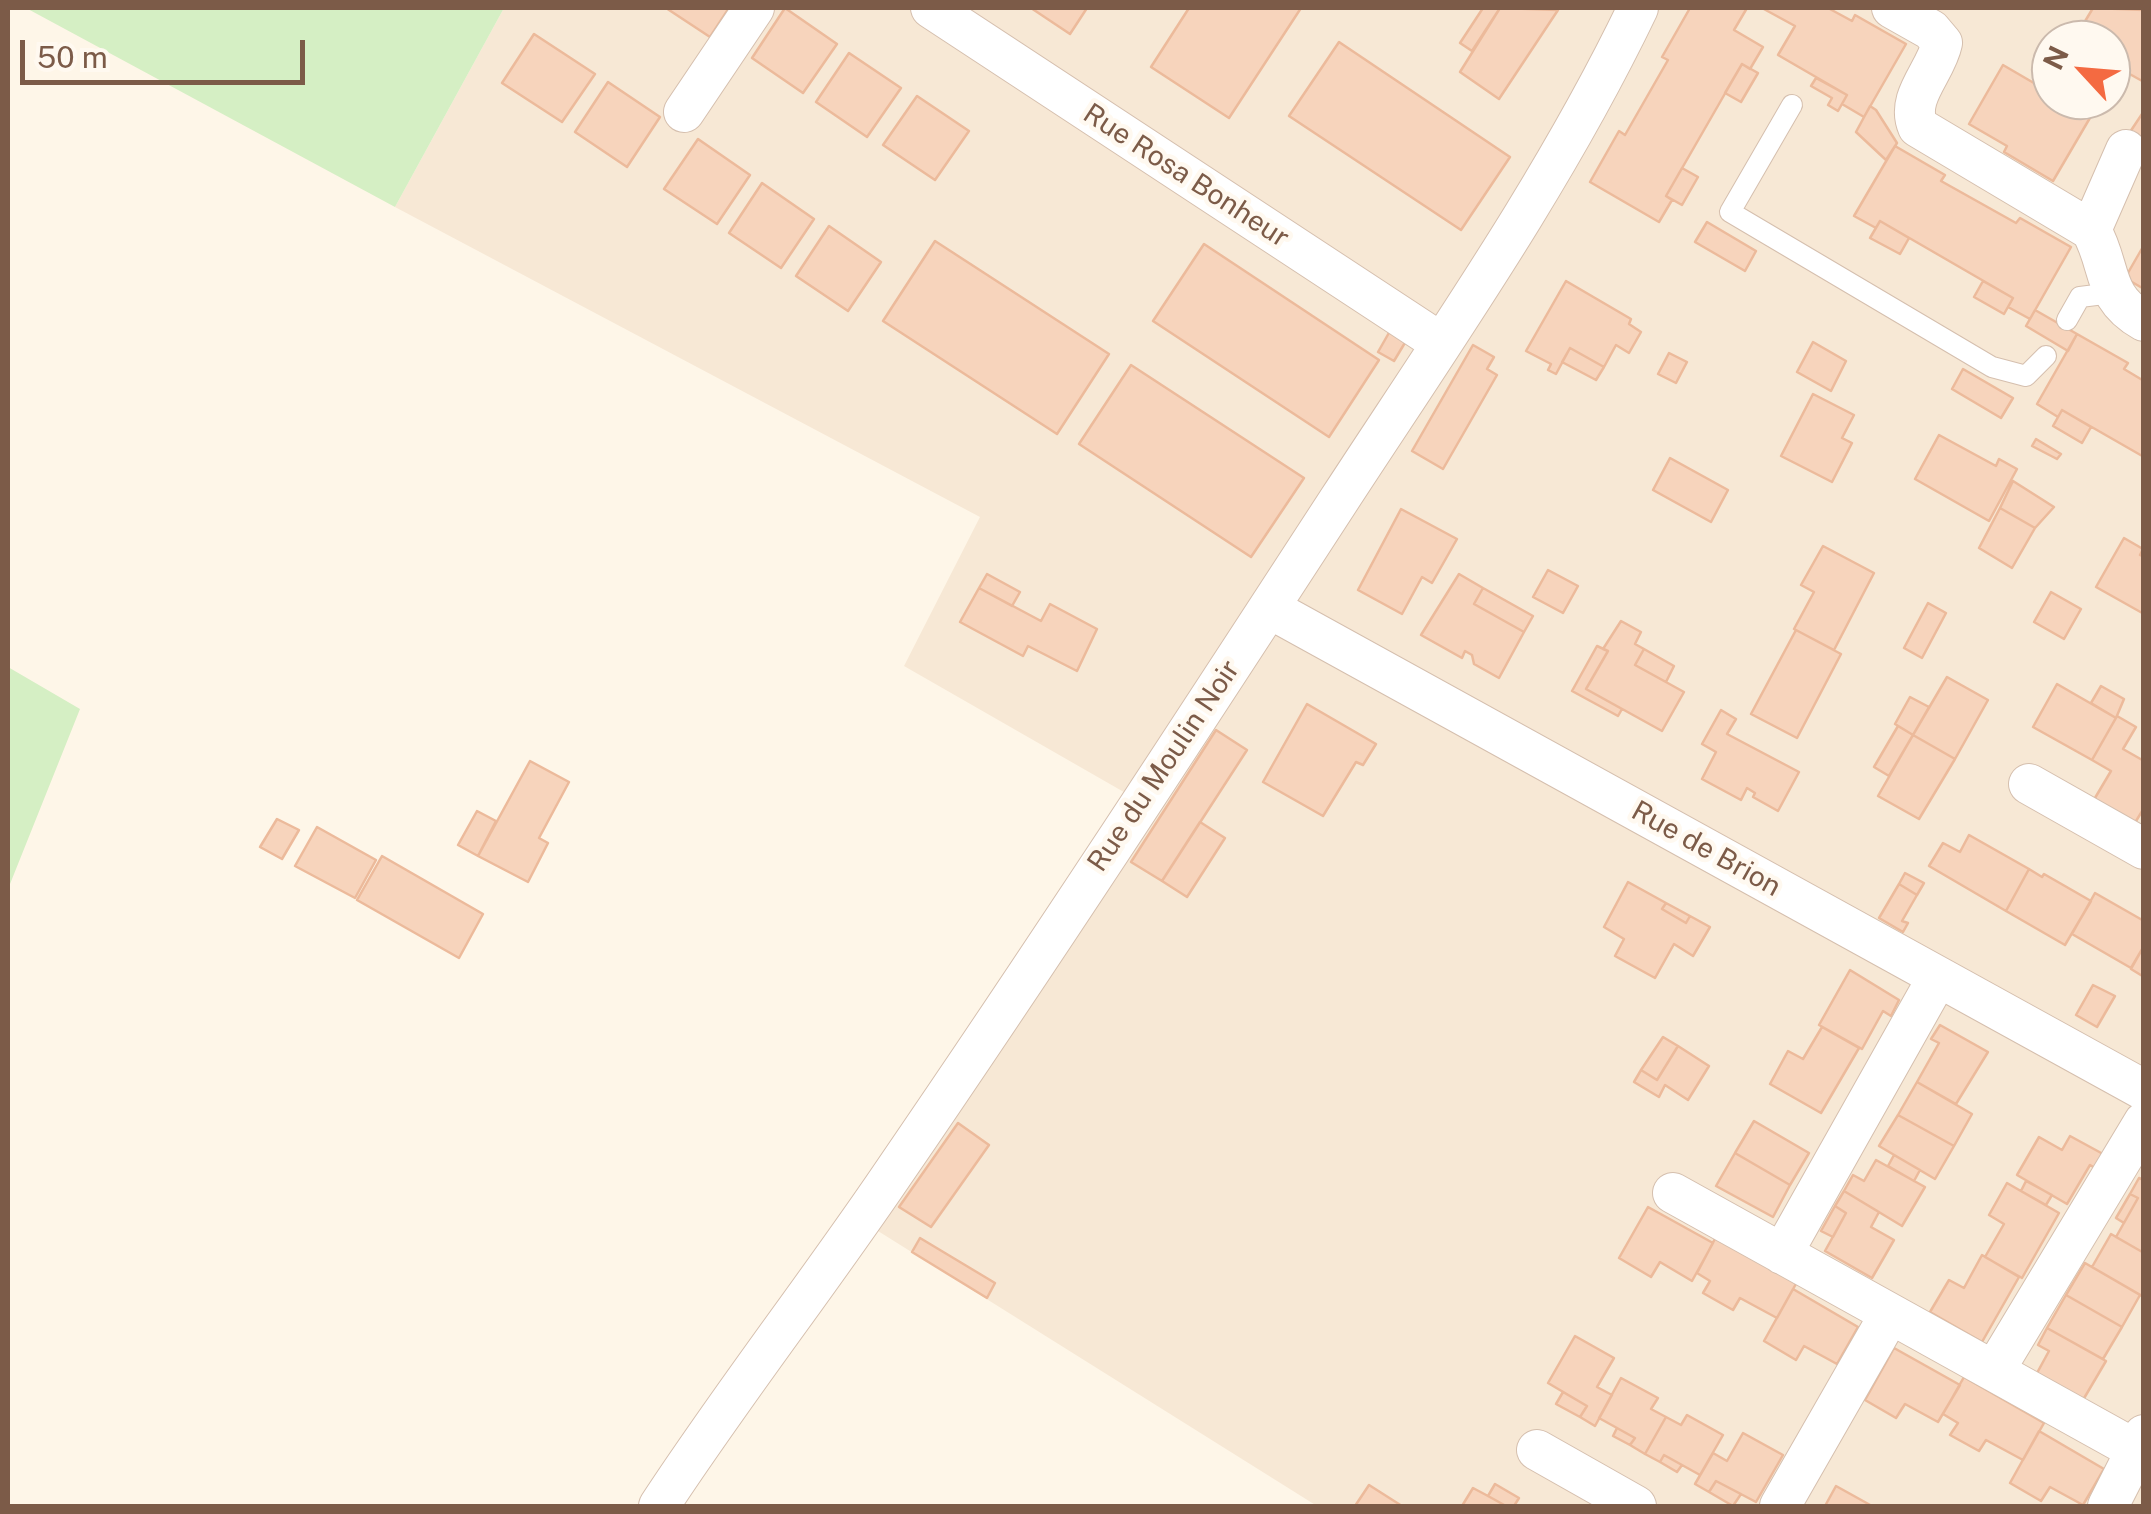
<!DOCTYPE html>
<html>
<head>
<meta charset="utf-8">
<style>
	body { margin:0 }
	#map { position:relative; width:2151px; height:1514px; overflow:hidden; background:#fef6e8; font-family:"Public Sans",sans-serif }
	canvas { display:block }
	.frame { position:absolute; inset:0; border:10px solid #7c5b48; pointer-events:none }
	.north { position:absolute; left:2031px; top:20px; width:100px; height:100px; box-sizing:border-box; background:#fff9f0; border:2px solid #cbbaad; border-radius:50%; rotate:296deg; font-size:28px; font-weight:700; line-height:40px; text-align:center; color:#7c5b48 }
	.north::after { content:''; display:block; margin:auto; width:35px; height:45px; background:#f46a41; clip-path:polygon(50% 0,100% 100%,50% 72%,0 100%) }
	.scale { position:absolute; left:20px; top:40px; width:285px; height:45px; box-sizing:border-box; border:5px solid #7c5b48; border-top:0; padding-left:12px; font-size:30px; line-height:35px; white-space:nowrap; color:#7c5b48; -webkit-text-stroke:8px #fff9f0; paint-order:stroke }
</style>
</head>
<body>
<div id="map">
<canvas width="2151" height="1514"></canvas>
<div class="frame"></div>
<div class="north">N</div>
<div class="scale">50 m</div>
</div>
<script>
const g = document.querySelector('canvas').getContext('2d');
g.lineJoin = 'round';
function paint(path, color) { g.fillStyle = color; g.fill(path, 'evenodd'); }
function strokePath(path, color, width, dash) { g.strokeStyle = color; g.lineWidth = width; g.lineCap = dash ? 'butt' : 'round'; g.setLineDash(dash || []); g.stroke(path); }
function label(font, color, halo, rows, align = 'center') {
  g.font = font + ' "Public Sans",sans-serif'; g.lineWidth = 9; g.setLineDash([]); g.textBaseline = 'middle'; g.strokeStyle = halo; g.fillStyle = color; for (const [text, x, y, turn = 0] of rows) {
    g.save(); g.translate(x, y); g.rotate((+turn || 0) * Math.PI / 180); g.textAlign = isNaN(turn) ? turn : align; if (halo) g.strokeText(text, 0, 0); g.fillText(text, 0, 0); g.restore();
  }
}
const residential = new Path2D(`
	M504,8H2143V1506H1317L878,1231L1150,807L904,666L980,517L395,207ZM2051,40H2111V100H2051Z`);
const green = new Path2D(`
	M26,8H504L395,207Z
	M8,667L80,709L8,889Z`);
const building = new Path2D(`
	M666,8H729L710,37Z
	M785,8L837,44L803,93L752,58Z
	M1031,8H1087L1070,34Z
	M1189,8H1301L1229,118L1151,67Z
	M1483,8H1500L1472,51L1460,43Z
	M1500,8L1558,10L1499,99L1460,72Z
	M1690,8H1747L1734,30L1763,47L1750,69L1742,64L1666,196L1672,200L1659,222L1590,182L1619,131L1625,135L1668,60L1662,57Z
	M1762,8H1828L1852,21L1855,15L1906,44L1864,117L1842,104L1847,95L1778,55L1795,26Z
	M2093,8L2144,10V82L2117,67L2118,63L2111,59V40L2075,38Z
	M534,34L595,74L562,122L502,83Z
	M1339,42L1510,157L1461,230L1289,116Z
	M849,53L901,88L867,137L816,102Z
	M1742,64L1758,73L1741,102L1725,93Z
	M2003,65L2051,93V100H2063L2072,106L2075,100L2094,111L2053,181L2004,152L2007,146L1969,124Z
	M1816,78L1847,95L1838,111L1828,105L1832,98L1811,86Z
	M608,82L660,117L627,167L575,132Z
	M917,96L969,131L935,180L883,145Z
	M1870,106L1876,110L1897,143L1886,160L1856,132Z
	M2144,111V140L2130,132Z
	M698,139L750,175L717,224L664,189Z
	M1895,146L1945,175L1941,181L2016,223L2020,218L2071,247L2030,319L2008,307L2013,298L1880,221L1876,228L1854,216Z
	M1682,168L1698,177L1682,205L1666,196Z
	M762,183L814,219L781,268L729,233Z
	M1880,221L1909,238L1900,254L1870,238Z
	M1707,222L1756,251L1745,271L1695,242Z
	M829,226L881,262L848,311L796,276Z
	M935,241L1109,354L1057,434L883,321Z
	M1204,244L1379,360L1329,437L1153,321Z
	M2144,245V289L2125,278Z
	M1566,281L1631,319L1629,324L1641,332L1629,353L1616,345L1604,367L1570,348L1556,374L1548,370L1551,364L1526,351Z
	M1983,281L2013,298L2004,314L1974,297Z
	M2035,310L2077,334L2068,351L2026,326Z
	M1390,331L1406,341L1394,361L1378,352Z
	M2077,334L2128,363L2124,369L2144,381V457L2062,410L2058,417L2037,404Z
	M1813,342L1846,361L1831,391L1797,372Z
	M1473,345L1494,357L1487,369L1497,375L1443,469L1412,451Z
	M1570,348L1604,367L1596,380L1562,362Z
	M1669,353L1687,362L1676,383L1658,374Z
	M1131,365L1304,478L1251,557L1079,444Z
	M1963,369L2013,398L2001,418L1952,389Z
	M1813,394L1854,415L1842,438L1852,443L1832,482L1781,456Z
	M2062,410L2091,427L2082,443L2053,426Z
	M1939,435L1996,466L1999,459L2017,469L1989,521L1915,479Z
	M2036,439L2061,454L2057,459L2032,446Z
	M1670,458L1728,490L1711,522L1653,490Z
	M2013,481L2054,507L2035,528L2000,508Z
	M2000,508L2035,528L2012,568L1979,548Z
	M1401,509L1457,539L1432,583L1422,577L1402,614L1358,590Z
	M2124,538L2143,549L2140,555L2144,557V614L2096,587Z
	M1823,546L1874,573L1834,650L1794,629L1814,592L1801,585Z
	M1548,570L1578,586L1563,613L1533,597Z
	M987,574L1020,592L1012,606L979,588Z
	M1459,574L1483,588L1474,604L1524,632L1499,678L1474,664L1472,655L1465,651L1462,658L1421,635Z
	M979,588L1041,621L1050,604L1097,629L1077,671L1028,646L1023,656L960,622Z
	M1483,588L1533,616L1524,632L1474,604Z
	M2051,592L2081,609L2064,639L2034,622Z
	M1928,603L1946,613L1922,658L1904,648Z
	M1621,621L1641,632L1635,644L1644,649L1635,665L1684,692L1662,731L1586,689L1608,651L1603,649Z
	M1796,630L1841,654L1797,738L1751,714Z
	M1597,646L1608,651L1586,689L1622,709L1618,716L1572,691Z
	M1644,649L1674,666L1666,682L1635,665Z
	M1947,677L1988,700L1955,759L1913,735Z
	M2057,684L2116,718L2092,760L2033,727Z
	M2101,686L2124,699L2116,718L2091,703Z
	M1910,697L1929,707L1913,735L1895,724Z
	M1307,704L1376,744L1363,765L1356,762L1323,816L1263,782Z
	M1721,710L1736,719L1727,734L1799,772L1778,811L1753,797L1755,793L1747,788L1741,800L1702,779L1716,752L1702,744Z
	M2117,716L2136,727L2123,749L2144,761V808L2133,826L2092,803L2111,771L2092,760Z
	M1898,726L1913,735L1889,776L1874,767Z
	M1216,730L1247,750L1162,881L1131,862Z
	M1913,735L1955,759L1919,819L1878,796Z
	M530,761L569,782L539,838L548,843L528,882L478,856Z
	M477,811L496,821L478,856L458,845Z
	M277,819L299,830L282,859L260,847Z
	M1200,822L1225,838L1187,897L1162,881Z
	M317,827L376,860L355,898L295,866Z
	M1969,835L2029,869L2006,911L1929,866L1943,843L1960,852Z
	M382,856L483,914L459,958L357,900Z
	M2029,869L2042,877L2044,874L2091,901L2065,945L2006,911Z
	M1905,873L1924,883L1917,895L1899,884Z
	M1628,882L1666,903L1662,909L1686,923L1690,916L1710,927L1693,956L1674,944L1655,978L1615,956L1624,939L1604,927Z
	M1899,884L1917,895L1902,921L1908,923L1903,932L1879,918Z
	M2095,893L2144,921V946L2131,968L2072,934Z
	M1666,903L1690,916L1686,923L1662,909Z
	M2144,946V977L2131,969Z
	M1850,970L1899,1000L1891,1016L1883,1011L1862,1049L1819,1025Z
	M2093,985L2115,996L2097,1027L2076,1015Z
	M1940,1025L1988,1052L1956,1104L1917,1082L1939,1043L1931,1039Z
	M1822,1027L1859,1048L1821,1113L1770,1084L1788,1051L1803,1059Z
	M1663,1037L1678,1046L1657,1080L1641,1070Z
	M1678,1046L1709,1066L1688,1100L1665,1085L1659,1097L1634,1082L1641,1070L1657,1080Z
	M1917,1082L1972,1114L1954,1146L1898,1115Z
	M1898,1115L1954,1146L1935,1179L1879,1146Z
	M1754,1121L1809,1153L1790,1185L1735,1153Z
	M958,1123L989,1145L931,1227L899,1207Z
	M2070,1136L2103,1154L2095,1168L2090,1165L2067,1204L2017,1175L2039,1137L2062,1150Z
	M1735,1153L1790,1185L1773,1217L1716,1186Z
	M1894,1155L1920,1170L1914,1181L1888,1166Z
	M1876,1160L1925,1187L1902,1226L1844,1191L1853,1175L1864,1181Z
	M2139,1178L2144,1180V1253L2116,1237L2138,1198L2130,1194Z
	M2026,1181L2052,1195L2046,1205L2021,1191Z
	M2007,1183L2059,1213L2022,1278L1985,1257L2004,1224L1989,1215Z
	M1844,1191L1879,1212L1871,1227L1894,1240L1872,1278L1825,1251L1846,1213L1835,1206Z
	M2130,1194L2138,1198L2124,1223L2116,1218Z
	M1835,1206L1846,1213L1833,1237L1821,1231Z
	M1648,1207L1713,1243L1692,1281L1660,1262L1651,1277L1619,1258Z
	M2111,1234L2144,1253V1297L2092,1267Z
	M1717,1235L1797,1282L1777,1318L1740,1298L1733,1310L1703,1293L1710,1281L1697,1273Z
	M920,1238L995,1283L987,1298L912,1252Z
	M1982,1255L2019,1277L1982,1342L1930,1312L1949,1280L1964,1288Z
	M2085,1263L2140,1295L2122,1327L2066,1295Z
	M1793,1289L1858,1327L1837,1364L1804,1346L1796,1360L1764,1341Z
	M2066,1295L2122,1327L2103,1359L2047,1328Z
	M2047,1328L2106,1361L2083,1400L2037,1373L2049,1351L2038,1345Z
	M1575,1336L1614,1358L1597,1387L1612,1395L1595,1426L1580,1417L1587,1406L1548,1383Z
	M1894,1348L1960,1385L1938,1422L1905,1404L1896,1418L1865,1400Z
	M1964,1377L2044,1423L2023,1460L1986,1440L1979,1451L1950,1435L1958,1423L1943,1414Z
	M1621,1378L1658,1398L1651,1409L1666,1417L1645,1454L1630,1445L1635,1438L1599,1418Z
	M1563,1392L1587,1406L1580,1417L1556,1404Z
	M1687,1415L1723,1435L1700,1475L1664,1455L1660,1462L1645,1454L1666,1417L1681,1425Z
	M1617,1428L1635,1438L1630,1445L1613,1436Z
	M2039,1431L2104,1469L2083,1505L2050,1487L2041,1501L2010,1483Z
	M1743,1433L1783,1455L1756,1502L1716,1481L1709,1492L1695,1484L1713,1453L1727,1461Z
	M1664,1455L1682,1465L1677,1472L1660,1462Z
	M1716,1481L1741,1494L1733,1506L1709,1492Z
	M1495,1484L1519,1498L1514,1506H1506L1488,1496Z
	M1369,1485L1402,1506H1355Z
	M1836,1486L1872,1506H1825Z
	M1473,1488L1488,1496L1506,1506H1462Z`);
const lane = new Path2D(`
	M1792,105L1730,212L1992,367L2026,376L2046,356
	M2067,320L2080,297L2112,293`);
const street = new Path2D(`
	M931,8L1441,343
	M1892,8L1931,30L1942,43C1936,72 1905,97 1918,127L2091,230C2112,267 2101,297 2144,321
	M684,112L754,8
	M2091,230L2126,150
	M1269,608L2144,1090
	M2029,784L2144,849
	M1673,1193L2136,1450
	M1782,1254L1938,977
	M1994,1371L2144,1122
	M1537,1450L1636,1506
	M659,1506C733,1393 816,1287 892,1175C1045,952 1192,726 1339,500C1444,339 1555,181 1638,8
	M1780,1506L1890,1314
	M2108,1506L2144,1435`);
const streetNames = [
	["Rue Rosa Bonheur",1186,176,33],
	["Rue du Moulin Noir",1164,766,-56],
	["Rue de Brion",1706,849,29]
];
paint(residential, '#f7e8d5');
paint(green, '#d5efc4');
paint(building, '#f7d4bc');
strokePath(building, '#ecba9b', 2.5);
strokePath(lane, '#d5bfae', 22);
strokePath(street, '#d5bfae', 42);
strokePath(lane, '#fff', 20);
strokePath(street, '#fff', 40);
label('28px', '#7c5b48', '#fff9f0', streetNames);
</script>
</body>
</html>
